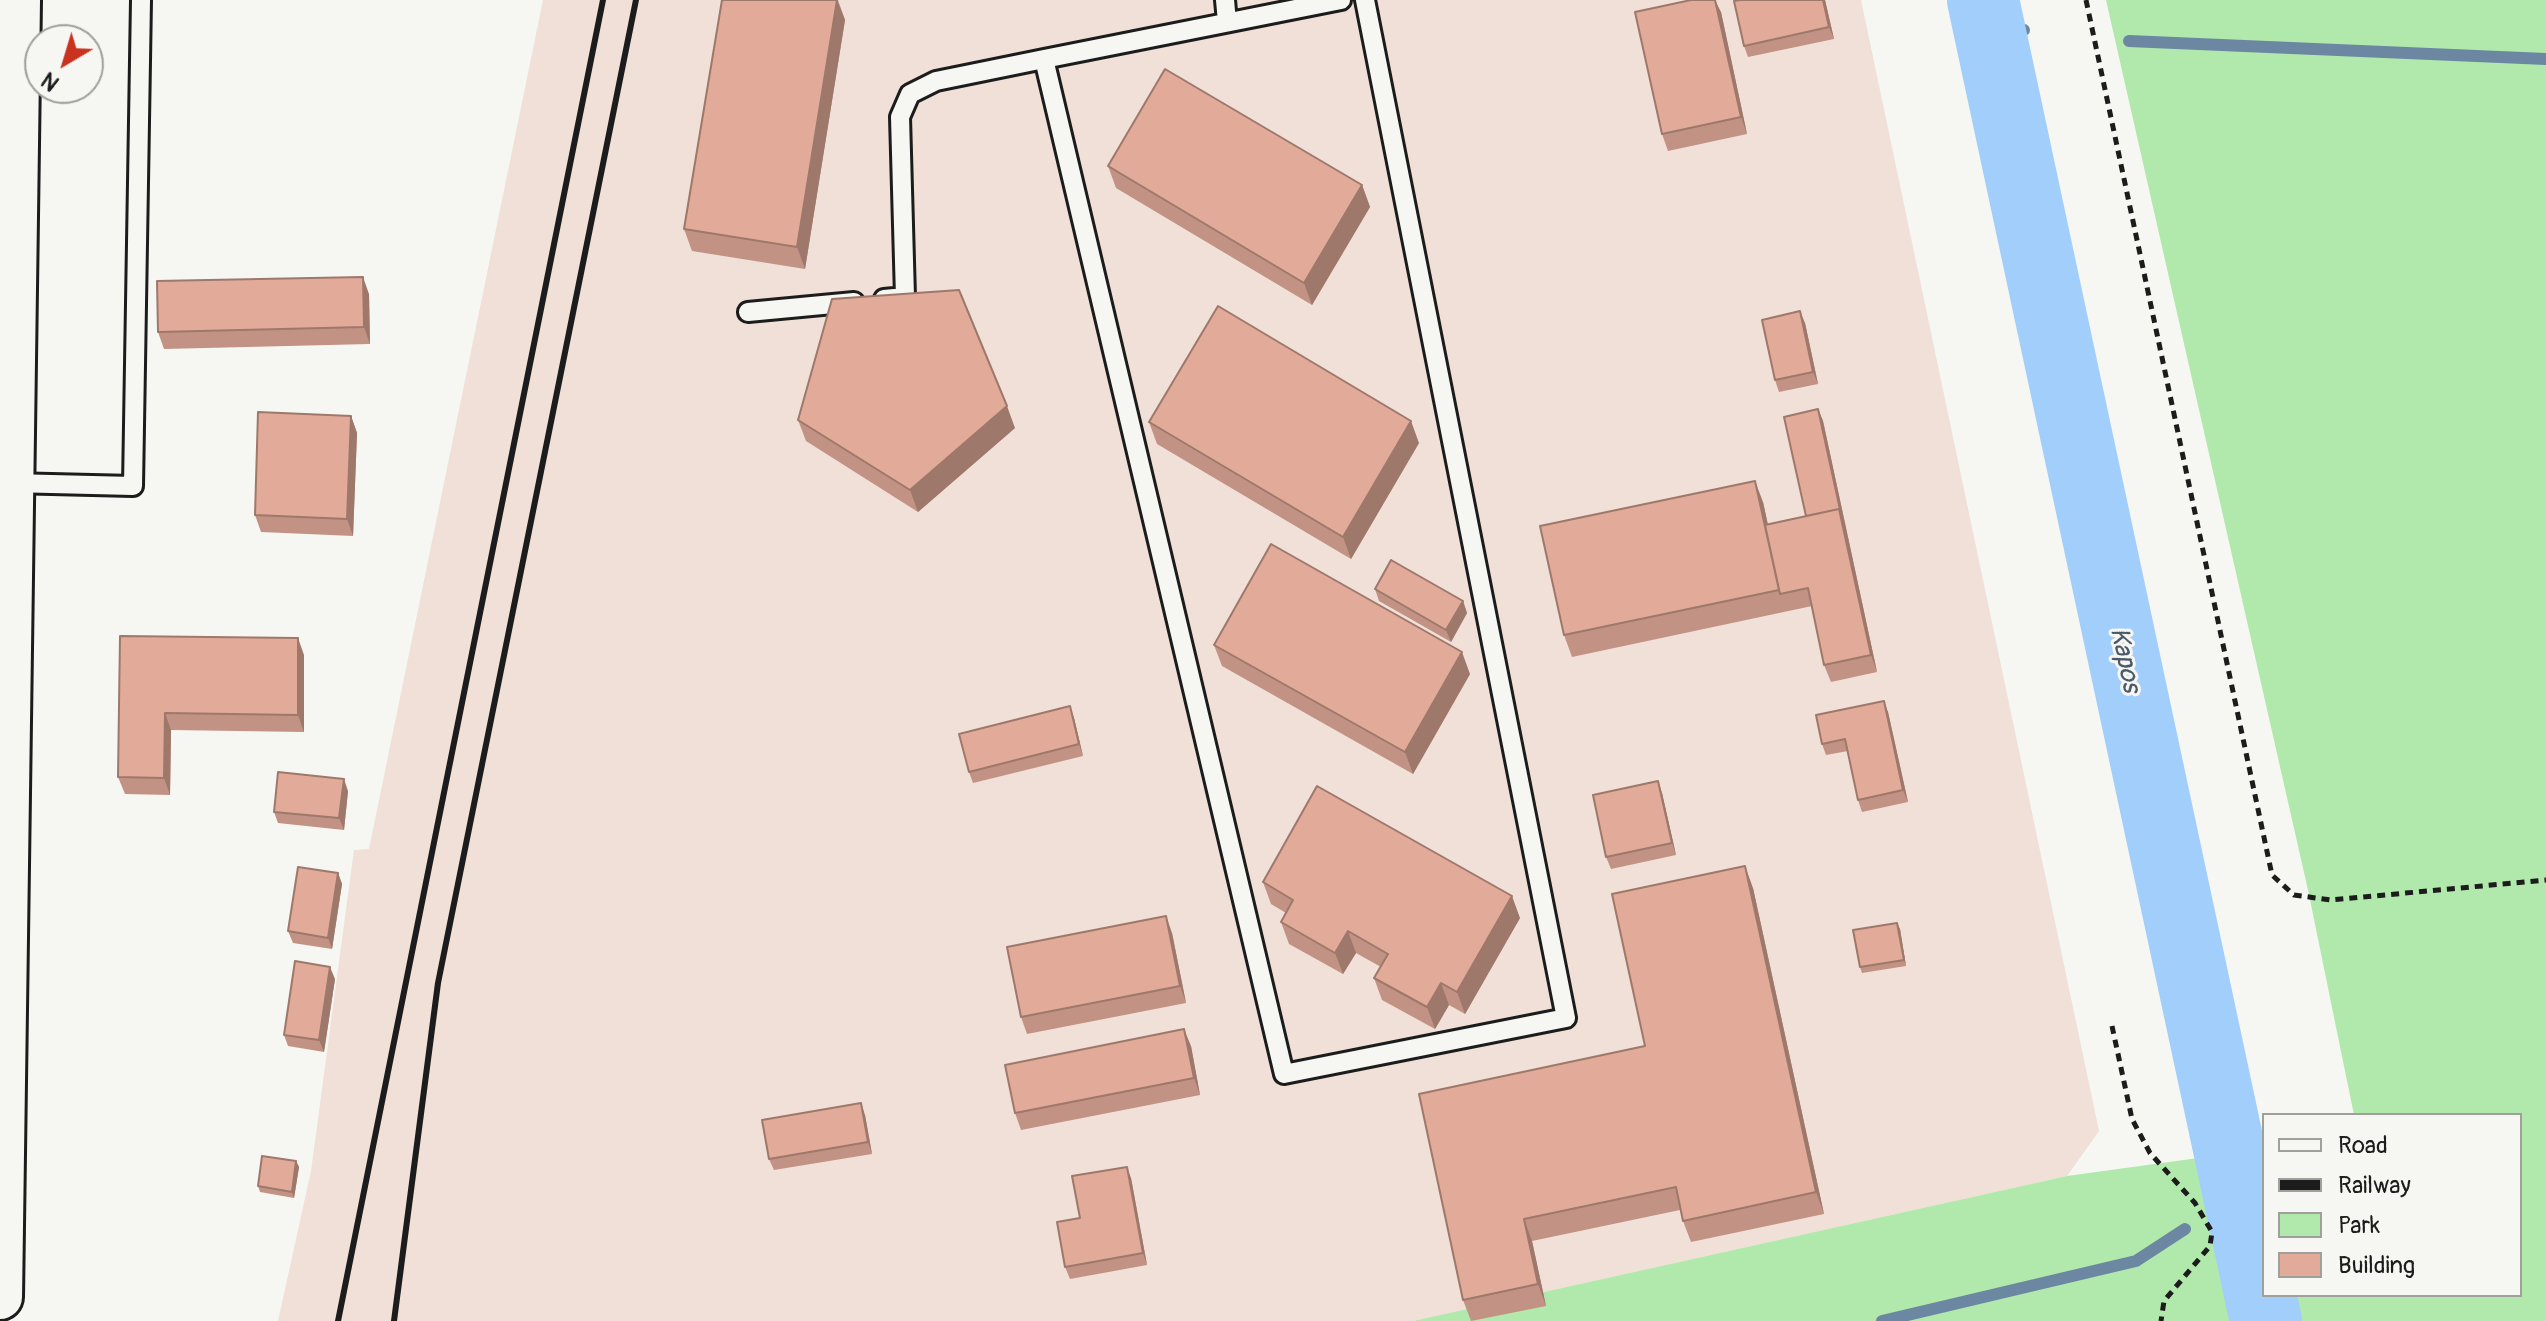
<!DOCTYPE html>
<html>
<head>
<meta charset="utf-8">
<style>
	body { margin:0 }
	#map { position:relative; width:2546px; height:1321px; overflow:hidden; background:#f6f6f2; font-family:Pangolin,sans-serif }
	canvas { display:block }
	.legend { position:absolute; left:2262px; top:1113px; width:260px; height:184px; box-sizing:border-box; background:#f6f6f2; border:2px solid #9f9f9c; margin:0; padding:10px 14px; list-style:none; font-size:24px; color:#1c1c1c }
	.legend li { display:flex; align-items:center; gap:16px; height:40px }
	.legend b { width:40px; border:2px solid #9f9f9c }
	.north { position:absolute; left:24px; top:24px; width:80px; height:80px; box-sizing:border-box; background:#f6f6f2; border:2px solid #9f9f9c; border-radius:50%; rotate:218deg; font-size:22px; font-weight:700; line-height:32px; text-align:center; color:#1c1c1c }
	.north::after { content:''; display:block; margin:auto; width:28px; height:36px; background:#c8321e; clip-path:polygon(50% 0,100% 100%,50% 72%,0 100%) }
</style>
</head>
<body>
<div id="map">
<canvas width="2546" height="1321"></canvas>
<ul class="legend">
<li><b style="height:10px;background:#f6f6f2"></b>Road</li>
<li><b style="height:10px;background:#1c1c1c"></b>Railway</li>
<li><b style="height:22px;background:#b1e9ac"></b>Park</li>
<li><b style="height:22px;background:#e2ab99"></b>Building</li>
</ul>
<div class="north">N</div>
</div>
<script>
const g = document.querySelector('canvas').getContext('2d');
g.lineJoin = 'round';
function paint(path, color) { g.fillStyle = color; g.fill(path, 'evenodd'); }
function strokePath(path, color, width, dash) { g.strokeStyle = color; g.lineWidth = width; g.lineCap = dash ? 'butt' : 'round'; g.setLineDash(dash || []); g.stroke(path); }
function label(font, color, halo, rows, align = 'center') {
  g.font = font + ' Pangolin,sans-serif'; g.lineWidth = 6; g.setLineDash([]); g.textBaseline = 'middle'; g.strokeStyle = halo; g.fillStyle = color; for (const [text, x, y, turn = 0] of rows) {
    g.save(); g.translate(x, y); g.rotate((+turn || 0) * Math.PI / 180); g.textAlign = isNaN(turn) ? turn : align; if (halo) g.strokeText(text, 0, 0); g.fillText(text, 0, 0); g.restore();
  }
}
const built = new Path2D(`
	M543,0H1861L2099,1131L2067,1176L1413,1321H278L311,1171L354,850L369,849Z`);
const green = new Path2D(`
	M2106,0H2546V1321H1413L2067,1176L2264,1149V1295H2520V1115H2354L2308,890Z`);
const stream = new Path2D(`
	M1989,29L2024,30
	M2129,41L2546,59
	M2218,1207L2241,1201
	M1882,1321L2136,1261L2185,1229`);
const river = new Path2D(`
	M1983,0L2266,1321`);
const path = new Path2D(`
	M2086,0L2272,875L2294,895L2331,900L2546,880
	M2112,1026L2132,1119L2150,1153L2195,1203L2212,1232L2210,1246L2164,1301L2161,1321`);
const service = new Path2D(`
	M1225,0L1227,22
	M1341,0L1044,59L1284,1074L1566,1018L1365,0
	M884,299L905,297L900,117L910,94L936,81L1044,59
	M748,312L854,302
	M10,483L133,486L141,0`);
const tertiary = new Path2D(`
	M0,1297L18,0`);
const rail = new Path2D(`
	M338,1321L603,0
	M394,1321L438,983L636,0`);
const wall = new Path2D(`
	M722,0H838L845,20L805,269L692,251L684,229Z
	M1740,0H1825L1834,39L1748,57L1744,46Z
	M1721,12L1747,134L1668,151L1662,134Z
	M1108,166L1362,185L1370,207L1312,305L1116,188Z
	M369,294L370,344L164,349L158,332Z
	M1805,323L1818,384L1779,392L1775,380Z
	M1818,409L1823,421L1877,672L1831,682L1824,665L1812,606L1572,657L1564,635L1763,502L1768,525L1806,516Z
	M351,416L357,433L353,536L261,532L255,515Z
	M798,420L1015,428L918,512L806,441Z
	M1149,422L1419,443L1351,559L1157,444Z
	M1375,589L1463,601L1467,613L1451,642L1379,601Z
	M120,636L304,655V732L171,730L170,795L125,794L118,777Z
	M1214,645L1470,674L1413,774L1222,666Z
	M1888,712L1908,802L1862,812L1858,800L1848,751L1826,755L1822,744Z
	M1074,718L1083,756L973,783L969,772Z
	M348,791L344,830L278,823L274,812Z
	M1662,793L1676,855L1611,869L1606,857Z
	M338,873L342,884L332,949L293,943L288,931Z
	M1263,882L1520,918L1465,1014L1449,1005L1435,1029L1382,1000L1374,978L1381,967L1356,953L1343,974L1289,944L1281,922L1286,913L1271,904Z
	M1753,888L1824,1214L1691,1242L1683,1221L1680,1210L1532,1241L1546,1306L1471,1321L1463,1300L1645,1046Z
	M1897,923L1900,929L1906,966L1862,973L1860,967Z
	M1172,933L1186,1003L1027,1034L1021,1017Z
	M335,979L324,1052L288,1046L284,1035Z
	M1191,1046L1200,1095L1021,1130L1015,1113Z
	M865,1115L872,1154L774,1170L769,1159Z
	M296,1161L299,1167L294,1198L260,1192L258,1186Z
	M1131,1178L1147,1265L1070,1279L1065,1267L1080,1218Z`);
const shadedWall = new Path2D(`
	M837,0L845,20L805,269L797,247Z
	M1715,0L1721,12L1747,134L1741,117Z
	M1823,0H1825L1834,39L1829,27Z
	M1362,185L1370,207L1312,305L1304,283Z
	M363,277L369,294L370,344L364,327Z
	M1800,311L1805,323L1818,384L1813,372Z
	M1007,406L1015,428L918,512L910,490Z
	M1818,409L1823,421L1877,672L1871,655Z
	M351,416L357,433L353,536L347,519Z
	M1411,421L1419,443L1351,559L1343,537Z
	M1755,481L1763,502L1783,594H1780Z
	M1463,601L1467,613L1451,642L1446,630Z
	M298,638L304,655V732L298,715Z
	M1462,652L1470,674L1413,774L1405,752Z
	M1884,701L1888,712L1908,802L1903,790Z
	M1070,706L1074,718L1083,756L1079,744Z
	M165,713L171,730L170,795L164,778Z
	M344,779L348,791L344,830L339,818Z
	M1658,781L1662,793L1676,855L1672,843Z
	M1745,866L1753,888L1824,1214L1816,1192Z
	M338,873L342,884L332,949L328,938Z
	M1512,896L1520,918L1465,1014L1457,992Z
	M1166,916L1172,933L1186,1003L1180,986Z
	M1897,923L1900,929L1906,966L1904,960Z
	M1348,931L1356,953L1343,974L1335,953Z
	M330,967L335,979L324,1052L319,1040Z
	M1441,983L1449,1005L1435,1029L1427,1007Z
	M1184,1029L1191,1046L1200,1095L1194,1078Z
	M861,1103L865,1115L872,1154L868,1142Z
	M296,1161L299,1167L294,1198L292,1192Z
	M1127,1167L1131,1178L1147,1265L1143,1253Z
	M1524,1219L1532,1241L1546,1306L1538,1284Z`);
const building = new Path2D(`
	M722,0H837L797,247L684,229Z
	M1691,0H1715L1741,117L1662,134L1635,12Z
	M1740,0H1823L1829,27L1744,46L1734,1Z
	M1165,69L1362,185L1304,283L1108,166Z
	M363,277L364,327L158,332L157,281Z
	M959,290L1007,406L910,490L798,420L832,299Z
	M1218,306L1411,421L1343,537L1149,422Z
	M1800,311L1813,372L1775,380L1762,320Z
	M1818,409L1841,514L1839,509L1806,516L1784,417Z
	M258,412L351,416L347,519L255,515Z
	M1755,481L1779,590L1564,635L1540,526Z
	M1839,509L1871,655L1824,665L1808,588L1780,594L1765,525Z
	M1271,544L1462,652L1405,752L1214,645Z
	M1391,560L1463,601L1446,630L1375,589Z
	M120,636L298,638V715L165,713L164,778L118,777Z
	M1884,701L1903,790L1858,800L1845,739L1822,744L1816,715Z
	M1070,706L1079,744L969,772L959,734Z
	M278,772L344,779L339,818L274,812Z
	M1658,781L1672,843L1606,857L1593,795Z
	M1317,786L1512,896L1457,992L1441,983L1427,1007L1374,978L1388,954L1348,931L1335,953L1281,922L1293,900L1263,882Z
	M1745,866L1816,1192L1683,1221L1676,1187L1524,1219L1538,1284L1463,1300L1419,1094L1645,1046L1612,894Z
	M298,867L338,873L328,938L288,931Z
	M1166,916L1180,986L1021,1017L1007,947Z
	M1897,923L1904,960L1860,967L1853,930Z
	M295,961L330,967L319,1040L284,1035Z
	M1184,1029L1194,1078L1015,1113L1005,1065Z
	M861,1103L868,1142L769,1159L762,1120Z
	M262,1156L296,1161L292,1192L258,1186Z
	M1127,1167L1143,1253L1065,1267L1057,1222L1080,1218L1072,1176Z`);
const waterNames = [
	["Kapos",2124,660,78]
];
paint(built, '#f0e0d7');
paint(green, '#b1e9ac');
strokePath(stream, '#6c87a2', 12);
strokePath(river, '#a1cefb', 72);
strokePath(service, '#1c1c1c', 24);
strokePath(tertiary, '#1c1c1c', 50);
strokePath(path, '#1c1c1c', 5, [8, 6]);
strokePath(service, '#f6f6f2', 18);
strokePath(tertiary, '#f6f6f2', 44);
strokePath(rail, '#1c1c1c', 6);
paint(wall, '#c29384');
paint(shadedWall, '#9e786b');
paint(building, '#e2ab99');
strokePath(building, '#9e786b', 2);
label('italic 26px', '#4b5a6a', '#f6f6f2', waterNames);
</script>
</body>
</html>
